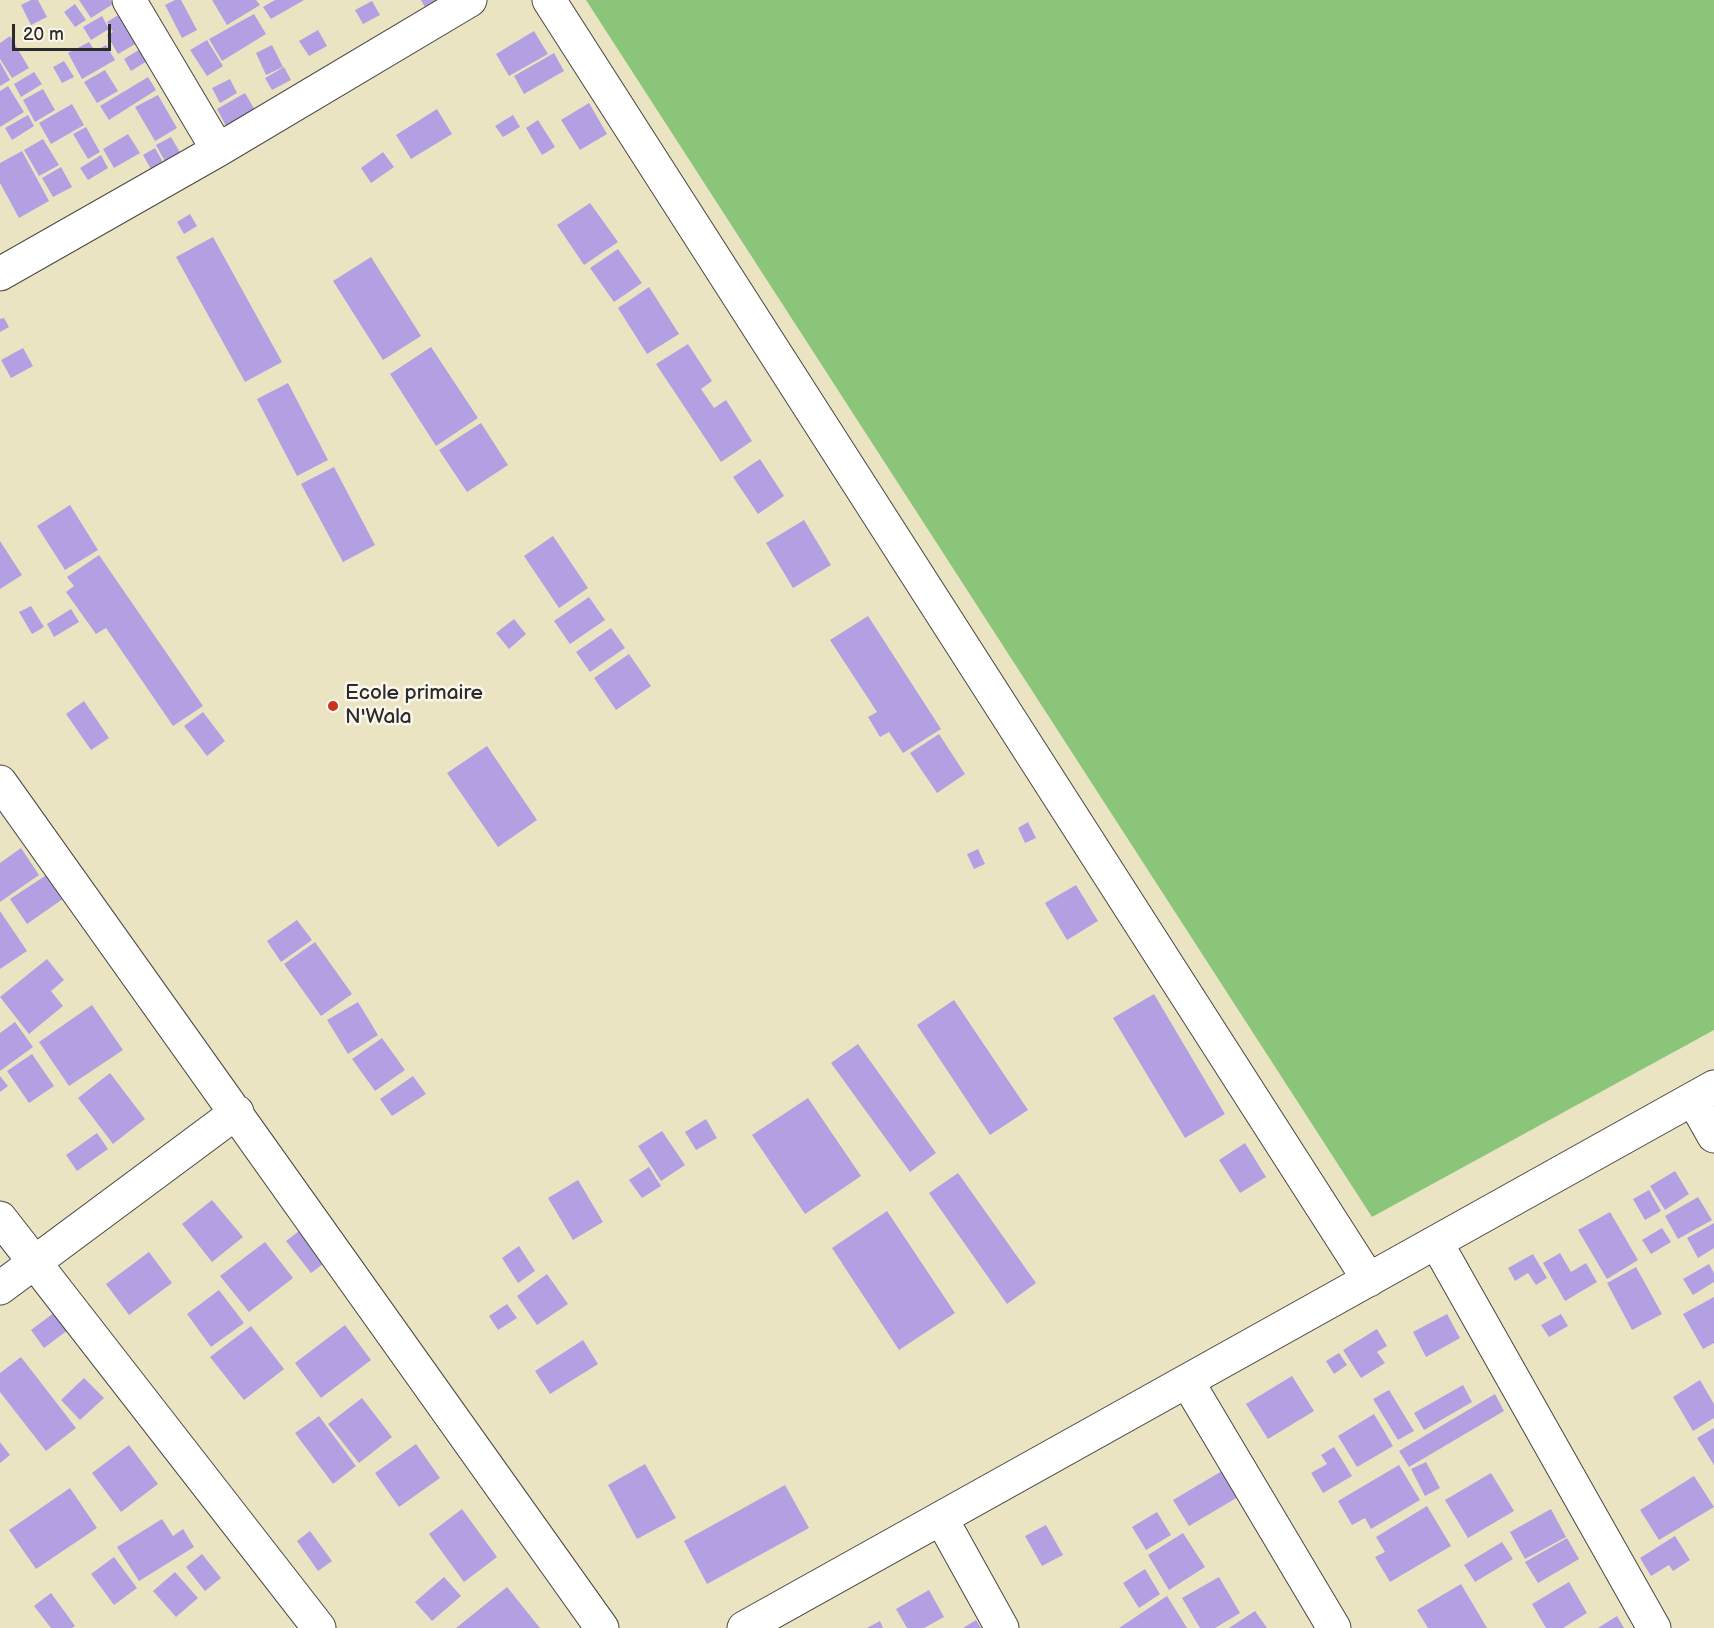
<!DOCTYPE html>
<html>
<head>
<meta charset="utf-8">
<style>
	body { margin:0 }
	#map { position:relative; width:1714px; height:1628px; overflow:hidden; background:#ebe4c3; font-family:"Balsamiq Sans",sans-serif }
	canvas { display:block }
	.scale { position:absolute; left:12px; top:24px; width:99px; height:27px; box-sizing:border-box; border:3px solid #2b2b2b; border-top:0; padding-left:8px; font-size:18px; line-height:21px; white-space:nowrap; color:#2b2b2b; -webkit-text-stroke:4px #fbf7ec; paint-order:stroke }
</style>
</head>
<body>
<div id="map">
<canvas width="1714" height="1628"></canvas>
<div class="scale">20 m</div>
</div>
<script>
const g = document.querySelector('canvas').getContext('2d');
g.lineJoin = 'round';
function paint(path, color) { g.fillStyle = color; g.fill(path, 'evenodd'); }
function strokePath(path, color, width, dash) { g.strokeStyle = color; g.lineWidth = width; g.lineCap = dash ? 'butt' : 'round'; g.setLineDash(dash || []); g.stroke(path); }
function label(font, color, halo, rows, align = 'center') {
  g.font = font + ' "Balsamiq Sans",sans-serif'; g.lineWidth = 5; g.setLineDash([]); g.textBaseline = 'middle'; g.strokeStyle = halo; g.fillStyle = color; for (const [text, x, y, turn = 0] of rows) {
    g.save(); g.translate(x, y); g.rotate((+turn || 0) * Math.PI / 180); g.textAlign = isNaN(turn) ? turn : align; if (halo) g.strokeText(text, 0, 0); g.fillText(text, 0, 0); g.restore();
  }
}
const green = new Path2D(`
	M586,0H1714V1030L1372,1217Z`);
const building = new Path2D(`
	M31,0H38L47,17L31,25L21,5Z
	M79,0H110L113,4L91,18Z
	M175,0H181L197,30L182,38L165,5Z
	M212,0H256L260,5L227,25Z
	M275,0H304L271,19L263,7Z
	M421,0H441L426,9Z
	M372,1L380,15L363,24L355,10Z
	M75,4L86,20L75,27L64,12Z
	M120,14L137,43L118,54L107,35L113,32L107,22Z
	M254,14L266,34L222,61L209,39Z
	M102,16L109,29L91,40L83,27Z
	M318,30L327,46L309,56L299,41Z
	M534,31L548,54L509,76L496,54Z
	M10,36L29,68L12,78L0,59V43Z
	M207,40L223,66L207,76L190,50Z
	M89,42L95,51L106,45L115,60L82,79L68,53Z
	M272,45L283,67L266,75L256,53Z
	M142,48L149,60L131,71L124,59Z
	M554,53L564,71L524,94L514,76Z
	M64,61L74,77L62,83L53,67Z
	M0,62L10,80L0,86Z
	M284,67L291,80L272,90L265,78Z
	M105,70L118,91L97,103L84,82Z
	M34,72L42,84L21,97L14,84Z
	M148,77L156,90L109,120L100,106Z
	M230,79L237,93L220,103L212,88Z
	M8,86L24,112L0,127V91Z
	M43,89L55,110L35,122L23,100Z
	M245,93L255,110L226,126L217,109Z
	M158,95L177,128L155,141L135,107Z
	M589,103L607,134L580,150L561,120Z
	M72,104L84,125L51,144L39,123Z
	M437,109L452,134L411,159L396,135Z
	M28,115L34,126L12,140L5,128Z
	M513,115L520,127L503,137L495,126Z
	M538,120L555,147L542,155L526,128Z
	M86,127L100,152L88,159L73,134Z
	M128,134L140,153L114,168L103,149Z
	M171,137L181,154L166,163L156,145Z
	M43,139L59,165L39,176L24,150Z
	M155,148L164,164L152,171L143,155Z
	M22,151L49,201L19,218L0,183V163Z
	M383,152L394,167L371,183L361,168Z
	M101,155L108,168L88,180L80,168Z
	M61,167L72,187L53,197L42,178Z
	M590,203L618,242L584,265L557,225Z
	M190,214L197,226L184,234L177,222Z
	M213,237L282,362L245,382L176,257Z
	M618,249L642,283L614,302L590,268Z
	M371,257L421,336L383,360L333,281Z
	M649,287L679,334L647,354L618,308Z
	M4,318L9,327L0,332V319Z
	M688,344L712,381L701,389L714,408L726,400L752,441L721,462L656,364Z
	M431,347L478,418L436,446L390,374Z
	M23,348L33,366L11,378L1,360Z
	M288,383L328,460L297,476L257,399Z
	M481,423L508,465L467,492L439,450Z
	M760,459L784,496L758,514L733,477Z
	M334,467L375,545L343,562L301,484Z
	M70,505L98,550L65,570L37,526Z
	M804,520L831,565L793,588L766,543Z
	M553,536L588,588L559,608L524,556Z
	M0,541L22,575L0,589Z
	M99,555L203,706L173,726L106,628L96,634L66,592L74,586L67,577Z
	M589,597L605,620L570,644L554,621Z
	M31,606L44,627L32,634L19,612Z
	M71,609L79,622L54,637L47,624Z
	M868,616L941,729L903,753L889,732L880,737L868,717L877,712L830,640Z
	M514,619L526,634L509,649L496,633Z
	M611,628L625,648L590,672L576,652Z
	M629,654L651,686L616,710L594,678Z
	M84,701L109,738L91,750L66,714Z
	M203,712L225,741L207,756L184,726Z
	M939,734L965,774L937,793L910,753Z
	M487,746L537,820L498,847L447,773Z
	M1028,822L1036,838L1025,843L1018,828Z
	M21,848L39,875L0,902V863Z
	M978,849L985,864L974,869L967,854Z
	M54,870L70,894L27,924L10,899Z
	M1076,885L1098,921L1067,940L1045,903Z
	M0,911L27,951L0,969Z
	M297,920L312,940L281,962L267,941Z
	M315,942L352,994L321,1016L284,964Z
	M47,959L64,980L51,991L63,1006L29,1034L0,997Z
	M1154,994L1225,1114L1185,1138L1113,1018Z
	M954,1000L1028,1110L990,1135L917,1025Z
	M358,1002L378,1035L348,1054L327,1020Z
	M92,1005L123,1050L69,1086L39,1042Z
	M15,1022L33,1047L0,1071V1033Z
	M382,1038L405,1070L375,1091L352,1059Z
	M858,1044L936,1153L910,1172L831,1063Z
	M32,1054L54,1086L29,1103L7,1071Z
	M110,1073L145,1119L113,1144L78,1098Z
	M0,1076L8,1086L0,1092Z
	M413,1076L426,1094L392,1116L380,1099Z
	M808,1098L861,1176L805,1214L752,1135Z
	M706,1119L717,1138L696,1150L685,1132Z
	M662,1131L685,1165L661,1181L638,1146Z
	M97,1133L108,1149L77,1171L66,1155Z
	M1245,1143L1266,1177L1240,1193L1219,1160Z
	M649,1167L661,1186L642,1198L629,1180Z
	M1675,1171L1689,1194L1665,1210L1650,1186Z
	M958,1173L1036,1283L1007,1304L929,1193Z
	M578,1180L603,1222L573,1240L548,1198Z
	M1649,1190L1661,1211L1645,1220L1633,1199Z
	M1698,1197L1712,1220L1678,1239L1665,1216Z
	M212,1200L243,1237L212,1262L182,1224Z
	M887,1211L955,1313L899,1350L832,1248Z
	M1610,1212L1638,1260L1607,1279L1578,1230Z
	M311,1222L335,1255L311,1273L286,1241Z
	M1714,1223V1248L1698,1258L1687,1238Z
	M1662,1228L1671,1242L1651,1254L1642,1240Z
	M265,1242L293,1278L249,1312L220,1276Z
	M519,1246L535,1271L518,1283L502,1258Z
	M149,1252L172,1283L129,1315L106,1284Z
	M1560,1253L1571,1272L1586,1263L1597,1282L1565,1301L1543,1263Z
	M1533,1254L1547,1278L1536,1285L1528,1273L1515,1281L1508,1268Z
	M1709,1264L1714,1273V1282L1693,1295L1683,1279Z
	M1636,1267L1662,1314L1632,1330L1607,1283Z
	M547,1274L568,1304L537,1325L517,1296Z
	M219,1290L244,1323L211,1347L187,1314Z
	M1714,1297V1343L1703,1349L1683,1314Z
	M507,1304L517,1318L498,1330L489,1316Z
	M55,1312L68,1330L44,1348L31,1330Z
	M1447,1314L1460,1338L1426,1357L1413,1332Z
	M1561,1314L1568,1326L1549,1337L1541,1325Z
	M345,1325L371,1360L321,1398L295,1363Z
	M251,1326L284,1369L244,1400L210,1357Z
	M1377,1329L1387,1346L1377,1352L1385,1363L1361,1378L1343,1350Z
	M583,1340L598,1364L550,1394L535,1371Z
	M1339,1353L1347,1365L1334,1374L1326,1361Z
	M21,1357L76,1428L46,1451L0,1392V1373Z
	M1292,1376L1314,1411L1268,1439L1246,1404Z
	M84,1378L104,1398L80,1420L61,1400Z
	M1700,1380L1714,1404V1418L1693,1431L1673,1397Z
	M1463,1385L1472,1402L1424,1430L1414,1413Z
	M1389,1390L1414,1431L1398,1440L1373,1399Z
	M1495,1394L1504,1411L1409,1467L1399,1451Z
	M362,1398L392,1437L359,1463L328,1424Z
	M1374,1414L1393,1446L1357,1467L1338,1436Z
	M319,1416L356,1466L333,1484L295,1433Z
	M1714,1428V1465L1697,1438Z
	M0,1442L10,1455L0,1463Z
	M416,1444L440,1478L399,1507L375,1473Z
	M129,1445L158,1484L121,1512L92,1473Z
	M1334,1447L1352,1476L1323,1493L1311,1473L1327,1464L1321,1455Z
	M1426,1462L1440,1488L1425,1496L1411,1469Z
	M645,1464L676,1518L637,1539L608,1485Z
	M1399,1465L1420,1500L1371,1529L1365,1518L1352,1525L1338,1501Z
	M1222,1471L1238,1497L1189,1526L1173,1500Z
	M1491,1473L1514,1511L1468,1538L1445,1500Z
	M1694,1476L1714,1507L1659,1540L1640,1510Z
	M785,1485L809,1528L707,1584L684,1541Z
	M70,1488L97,1528L36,1569L9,1530Z
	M1427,1506L1451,1546L1390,1582L1375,1557L1385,1552L1376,1537Z
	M462,1509L497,1557L464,1582L429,1534Z
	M1551,1509L1566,1537L1525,1559L1510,1532Z
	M1157,1512L1171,1535L1146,1550L1132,1527Z
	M162,1519L173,1536L183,1529L194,1547L139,1581L117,1547Z
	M1046,1525L1063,1555L1042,1566L1025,1536Z
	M310,1531L332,1561L318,1571L297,1541Z
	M1183,1533L1205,1567L1169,1590L1148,1555Z
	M1675,1536L1690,1560L1673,1571L1669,1565L1651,1576L1640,1558Z
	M1567,1538L1579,1559L1538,1583L1525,1562Z
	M1502,1542L1513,1559L1475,1582L1464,1565Z
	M202,1554L221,1578L205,1591L186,1567Z
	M114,1557L137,1588L114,1605L91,1574Z
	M1145,1569L1160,1594L1139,1608L1123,1583Z
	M175,1572L198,1598L176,1617L153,1591Z
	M444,1577L461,1596L432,1621L415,1602Z
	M1219,1577L1240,1613L1215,1628H1200L1182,1598Z
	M1569,1582L1587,1613L1563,1628H1546L1532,1604Z
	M1461,1584L1487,1628H1428L1417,1610Z
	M507,1587L540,1628H456Z
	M929,1590L944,1617L924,1628H907L896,1609Z
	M51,1593L75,1626L72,1628H51L34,1606Z
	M1167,1596L1187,1628H1119Z
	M1255,1611L1267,1628H1229Z
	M1617,1616L1624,1628H1598Z
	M976,1620L981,1628H963Z
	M880,1621L883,1628H867Z`);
const street = new Path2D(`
	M129,0L218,150
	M549,0L1369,1280
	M0,274L218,150L470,0
	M0,782L602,1628
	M1693,1099L1714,1136
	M0,1218L319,1628
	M1436,1242L1654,1628
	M0,1288L237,1112
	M1187,1381L1334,1628
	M941,1518L1002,1628
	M744,1628L1714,1087`);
const markers = [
	[333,706,6,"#c8321e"]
];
const poiNames = [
	["Ecole primaire",345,694],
	["N'Wala",345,718]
];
paint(green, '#8ac57a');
paint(building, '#b3a0e2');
strokePath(street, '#484742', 35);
strokePath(street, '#fff', 33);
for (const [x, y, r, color] of markers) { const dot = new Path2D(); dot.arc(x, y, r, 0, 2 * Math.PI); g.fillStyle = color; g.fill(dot); strokePath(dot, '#fbf7ec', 2); }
label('21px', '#2b2b2b', '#fbf7ec', poiNames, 'left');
</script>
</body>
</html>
